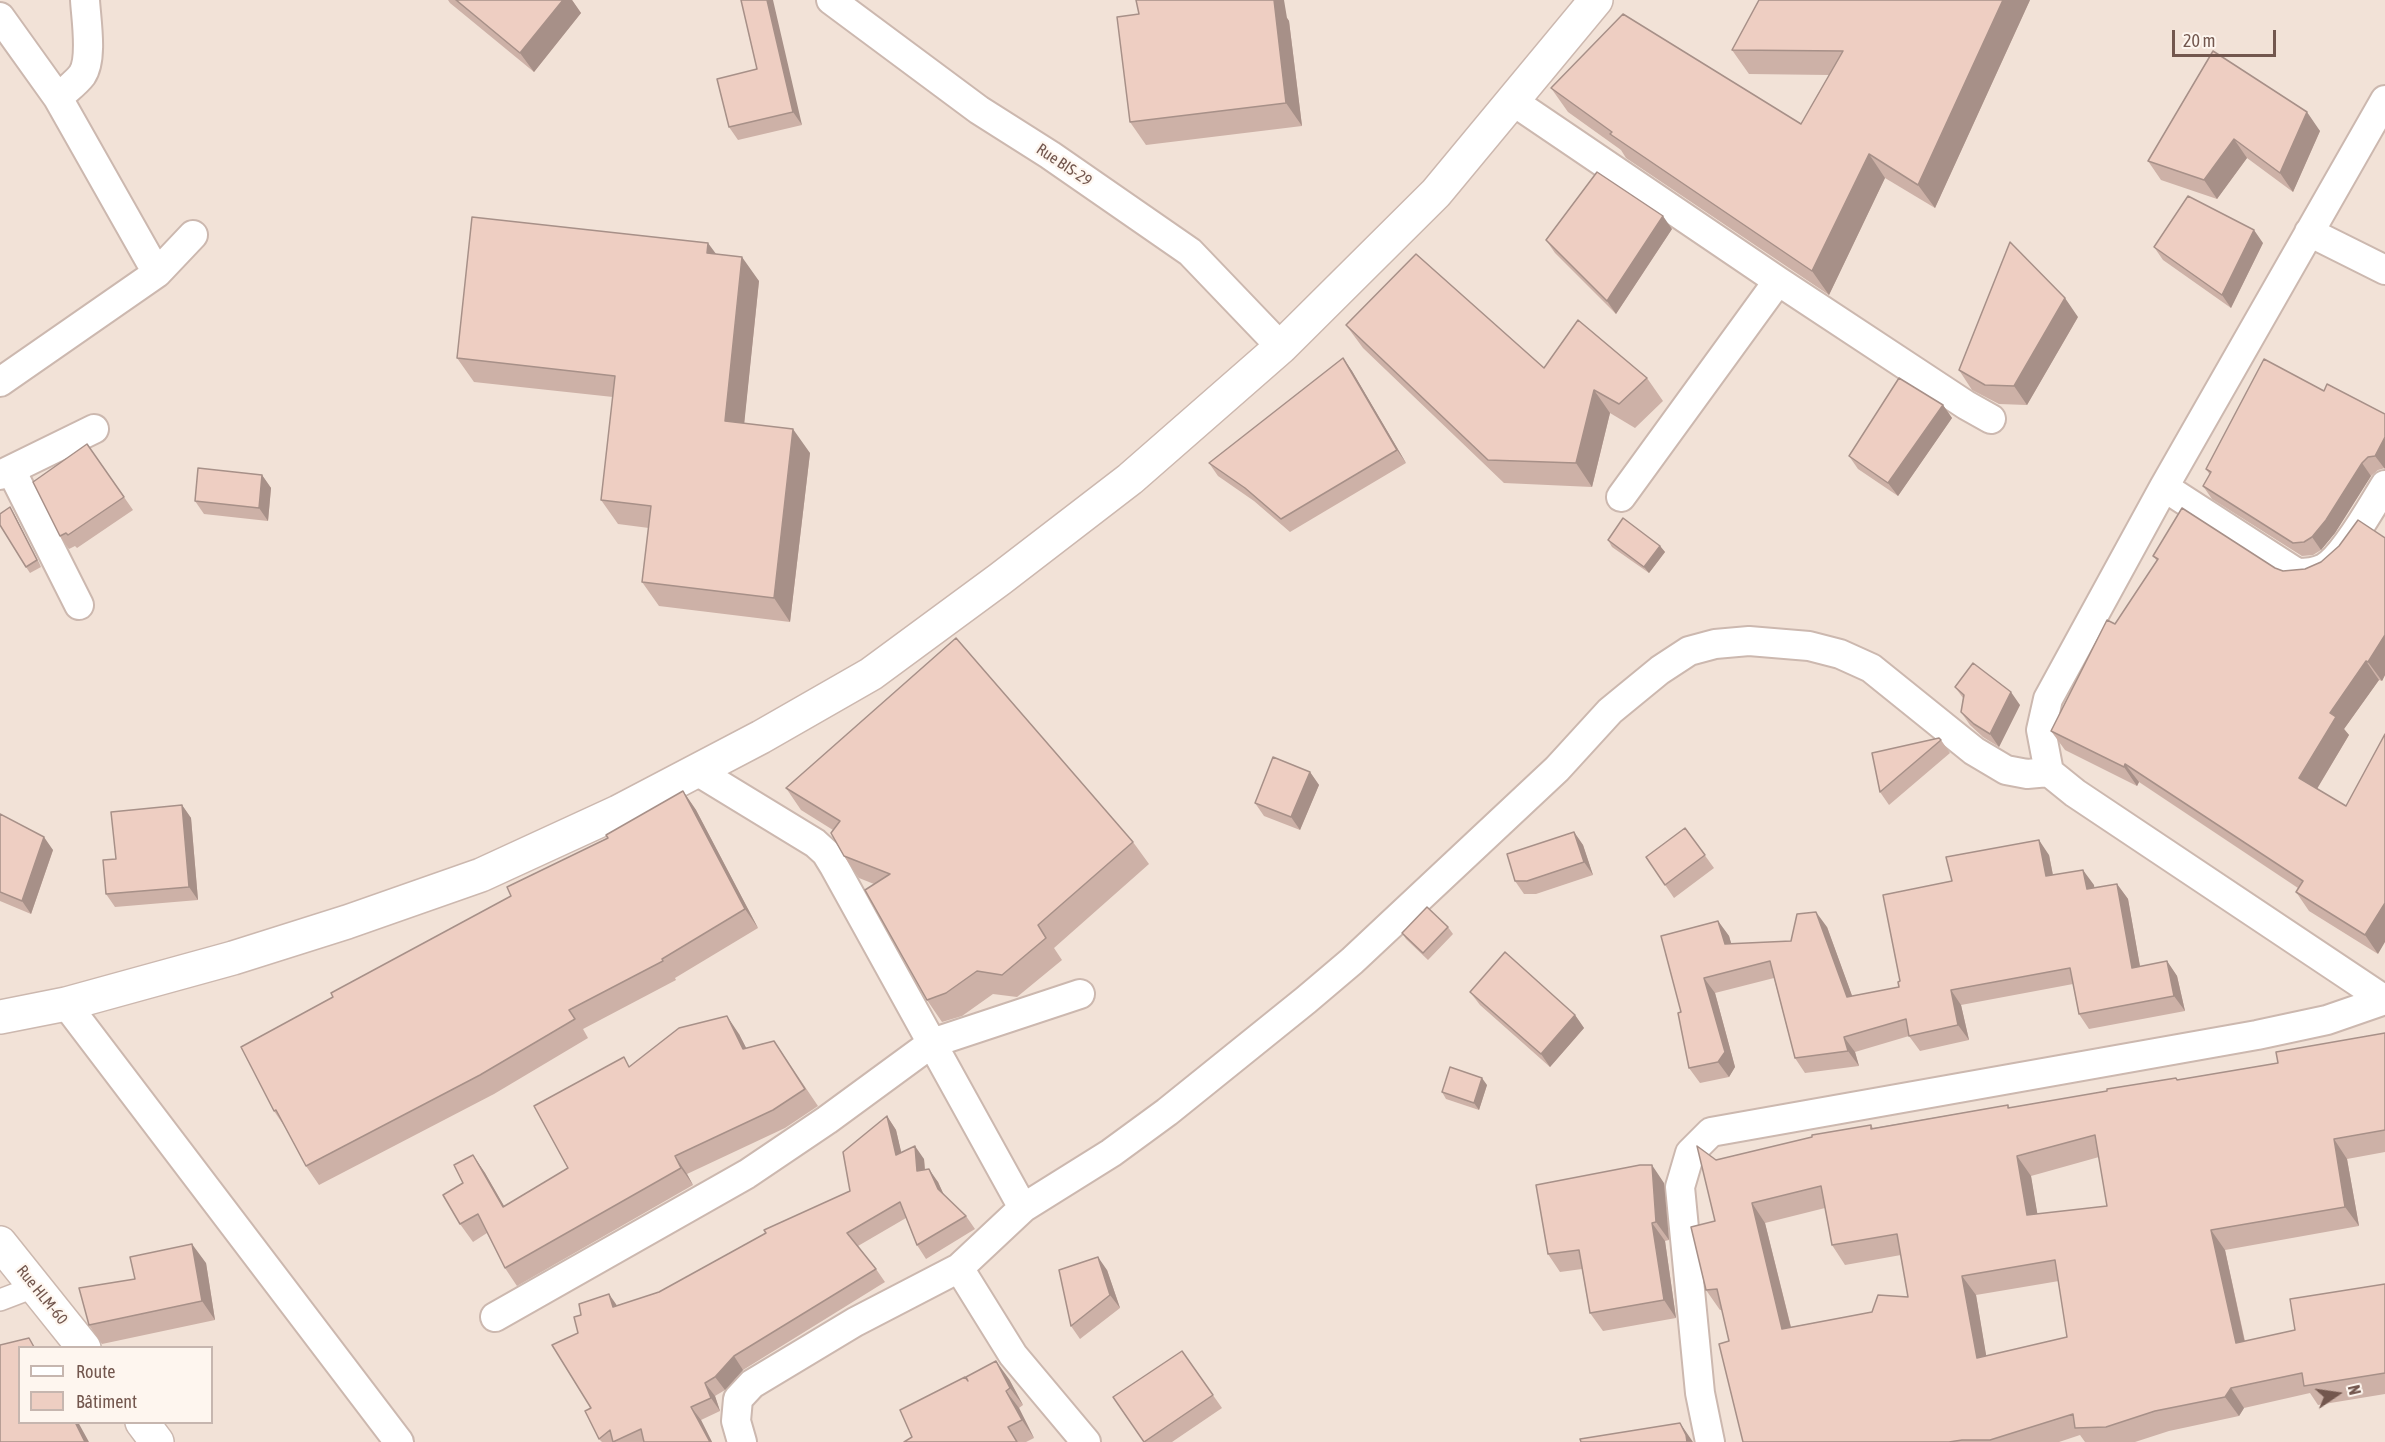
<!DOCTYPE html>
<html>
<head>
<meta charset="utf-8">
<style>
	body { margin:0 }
	#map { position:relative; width:2385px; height:1442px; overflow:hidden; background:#fbf1e8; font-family:"Asap Condensed",sans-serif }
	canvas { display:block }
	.legend { position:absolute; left:18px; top:1346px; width:195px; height:78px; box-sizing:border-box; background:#fef6ef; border:2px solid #c6b6af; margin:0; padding:8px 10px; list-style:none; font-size:18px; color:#73574e }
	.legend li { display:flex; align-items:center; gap:12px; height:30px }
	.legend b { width:30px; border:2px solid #c6b6af }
	.north { position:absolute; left:2307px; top:1364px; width:60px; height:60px; -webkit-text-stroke:4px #fef6ef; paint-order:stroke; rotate:77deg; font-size:16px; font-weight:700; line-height:24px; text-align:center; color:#73574e }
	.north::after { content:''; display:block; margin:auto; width:21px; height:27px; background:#73574e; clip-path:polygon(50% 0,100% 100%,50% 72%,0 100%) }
	.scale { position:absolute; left:2172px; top:30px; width:104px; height:27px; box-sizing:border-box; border:3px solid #73574e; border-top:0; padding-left:8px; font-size:18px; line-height:21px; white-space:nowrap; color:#73574e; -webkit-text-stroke:4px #fef6ef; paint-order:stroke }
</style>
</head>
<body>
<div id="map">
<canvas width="2385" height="1442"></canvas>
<ul class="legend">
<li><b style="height:8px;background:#fff"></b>Route</li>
<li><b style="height:16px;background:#eecec2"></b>Bâtiment</li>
</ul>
<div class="north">N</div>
<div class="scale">20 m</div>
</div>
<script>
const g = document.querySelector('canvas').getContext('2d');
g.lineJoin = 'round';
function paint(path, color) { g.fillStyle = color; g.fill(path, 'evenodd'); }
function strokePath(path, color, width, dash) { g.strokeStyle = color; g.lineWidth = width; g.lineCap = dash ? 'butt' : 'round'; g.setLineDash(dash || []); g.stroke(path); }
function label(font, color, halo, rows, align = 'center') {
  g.font = font + ' "Asap Condensed",sans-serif'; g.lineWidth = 4.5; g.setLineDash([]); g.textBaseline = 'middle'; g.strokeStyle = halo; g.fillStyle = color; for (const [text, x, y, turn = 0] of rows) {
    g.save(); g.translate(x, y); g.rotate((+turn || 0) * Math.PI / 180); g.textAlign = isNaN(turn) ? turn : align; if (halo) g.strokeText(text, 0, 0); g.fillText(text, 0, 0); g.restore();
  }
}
const residential = new Path2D(`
	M0,0H2385V1442H0ZM20,1348H212V1422H20Z`);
const pedestrian = new Path2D(`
	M0,1300L34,1287`);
const minor = new Path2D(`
	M831,0L979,110L1050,155L1190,252L1281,347
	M0,17L58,98L157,273L0,382
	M58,98C66,90 76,83 82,75C93,59 86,19 85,0
	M2385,100L2164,487L2048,699L2041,730L2049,772L2075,793L2385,1000
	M1514,102L1778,281L1966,405L1991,419
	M2309,232L2385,270
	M157,273L193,235
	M11,470L79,605
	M0,475L94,429
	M2164,487L2297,573C2307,573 2316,572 2324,568C2344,557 2372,506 2385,485
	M1621,497L1778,281
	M697,771L815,843L826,853L834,866L1023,1208L959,1268L1013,1355L1086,1442
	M66,1004L399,1442
	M1023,1208L1111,1153L1167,1112L1306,1000L1352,961L1557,769L1610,711L1660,670L1689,651L1715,644L1749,641L1809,646L1840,654L1871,668L1974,751L2006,770L2027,774L2049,772
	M495,1317L747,1174L827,1120L932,1043L1080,994
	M742,1442L736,1421L738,1399L752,1384L855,1322L959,1268
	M1710,1442L1700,1393L1680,1187L1690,1153L1711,1132L2257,1035L2327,1020L2385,1000`);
const tertiary = new Path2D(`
	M0,1017L66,1004L233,958L347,922L481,875L618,812L761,737L871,674L1000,579L1130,479L1281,347L1436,193L1596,0
	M0,1243L84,1348
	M142,1422L157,1442`);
const wall = new Path2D(`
	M448,0H572L581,13L534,72L450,3Z
	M741,0L802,125L738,140L729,127L757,69Z
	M2030,0L1935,208L1885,178L1829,295L1626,158L1621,150L1568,112L1551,88L1801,124L1829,75L1749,74L1732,50Z
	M1287,18L1289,21L1302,126L1146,145L1130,122Z
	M2213,51L2320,131L2293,192L2247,158L2217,199L2161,180L2148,161Z
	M1672,229L1616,314L1555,253L1546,240Z
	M2263,243L2231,308L2163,260L2154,247Z
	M717,254L759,281L744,423L810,453L790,622L659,606L642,582L649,528L618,524L601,500L613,397L474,382L457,358Z
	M2078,317L2027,405L1999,404L1972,390L1959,370Z
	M1346,325L1544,368L1647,378L1663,401L1635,428L1610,413L1592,487L1504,483L1363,348Z
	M1343,358L1352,371L1406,463L1290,532L1254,501L1218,476L1209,463Z
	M2324,391L2385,414V468L2378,470L2371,476L2335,533L2321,550L2313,555L2302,556L2212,499L2203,486L2210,475L2206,469Z
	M1943,405L1952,418L1898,496L1858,469L1849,456Z
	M87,444L133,510L77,548L75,546L69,549L60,536Z
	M262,475L271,488L268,521L204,514L195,501Z
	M14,514L41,567L30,573L26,567Z
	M2385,538V675L2382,681L2379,680L2344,729L2349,735L2317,789L2378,954L2309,911L2296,892L2298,888L2139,782L2137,786L2065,750L2051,731L2115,624L2157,561L2153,556L2275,568L2283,571L2305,569Z
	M1608,540L1660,546L1665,552L1649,573L1612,547Z
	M1955,687L2020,705L1999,747L1983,737L1970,725L1961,712L1963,698Z
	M1941,740L1950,753L1889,805L1880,792Z
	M1310,772L1319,785L1300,830L1264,816L1255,803Z
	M786,788L1133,842L1149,864L1054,948L1062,960L1017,997L993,994L962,1016L942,1022L927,1000L874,884L859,878L844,856L833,830L801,810Z
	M683,791L696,810L758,928L675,978L676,980L583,1029L588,1038L494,1094L319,1185L306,1166L287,1130L274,1111L333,997L511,896L608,838Z
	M182,805L191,818L198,900L115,907L106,894L116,859Z
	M0,814L53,850L31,914L0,901Z
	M1685,828L1714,868L1674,898L1646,857Z
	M1574,832L1583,845L1593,875L1536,894H1524L1515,881Z
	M2049,855L2053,875L2094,885V888L2117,884L2128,899L2140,967L2167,961L2177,976L2185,1011L2089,1029L2079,1014L2073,984L1961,1005L1969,1040L1920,1051L1909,1036L1855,1052L1859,1066L1805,1073L1795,1058L1774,978L1715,993L1735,1067L1729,1077L1700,1083L1689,1068L1681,1012L1718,921L1729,936L1731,944L1791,941L1827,927L1852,996L1899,987L1900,981L1952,881Z
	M1448,927L1453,934L1428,960L1406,939L1402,933Z
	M1470,992L1575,1015L1584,1028L1550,1067L1480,1005Z
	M2385,1033V1152L2347,1159L2359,1226L2225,1250L2245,1341L2295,1330L2385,1284V1394L2318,1405L2310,1393L2244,1408L2239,1416L2169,1431L2135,1442H2085L2080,1435L2059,1442H1743L1729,1341L1722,1310H1720L1706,1290L1715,1221L1716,1160L1812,1137L1871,1125L1873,1128L2008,1105L2010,1108L2278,1063ZM2099,1157L2107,1206L2037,1214L2031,1176ZM1825,1208L1832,1245L1845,1265L1901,1255L1908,1297L1872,1312L1791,1327L1765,1223ZM2059,1281L2067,1337L1986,1356L1976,1295Z
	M739,1034L746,1048L774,1041L818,1106L785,1128L687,1174L693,1185L517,1286L505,1268L487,1233L473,1242L460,1224L463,1183L473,1155L485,1173L504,1206L568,1168L630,1066Z
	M1487,1085L1479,1110L1446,1099L1442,1092Z
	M887,1116L896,1130L901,1152L924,1159L925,1169L938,1182L944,1195L966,1216L975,1229L926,1259L917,1245L906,1218L858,1246L876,1269L885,1282L743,1370L725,1390L715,1396L720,1411L701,1420L712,1442H602L599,1439L591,1408L578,1333L617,1306L659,1292L850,1191Z
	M1664,1183L1669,1240L1665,1241L1676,1318L1603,1331L1590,1313L1582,1269L1560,1272L1548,1254Z
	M206,1263L215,1320L102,1344L89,1325L135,1279Z
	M1107,1270L1120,1308L1080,1339L1071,1326Z
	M1182,1351L1222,1408L1172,1442H1144Z
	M1009,1379L1023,1405L1019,1408L1034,1438L1026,1442H904L912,1437L968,1381Z`);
const shadedWall = new Path2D(`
	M563,0H572L581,13L534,72L520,53Z
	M767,0H773L802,125L793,112Z
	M1273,0H1284L1287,18L1289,21L1302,126L1286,103Z
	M2003,0H2030L1935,208L1918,185Z
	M2307,112L2320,131L2293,192L2280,173Z
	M2234,139L2247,158L2217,199L2204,180Z
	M1869,154L1885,178L1829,295L1812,271Z
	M1663,216L1672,229L1616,314L1607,301Z
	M2254,230L2263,243L2231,308L2222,295Z
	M708,243L725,266L707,253Z
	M742,257L759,281L742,445L725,421Z
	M2065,298L2078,317L2027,405L2014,386Z
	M1343,358L1352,371L1406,463L1397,450Z
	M1594,390L1610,413L1592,487L1576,463Z
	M1943,405L1952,418L1898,496L1888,483Z
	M793,429L810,453L790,622L774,598Z
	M2385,437V469L2375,456Z
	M2362,463L2371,476L2335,533L2321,550L2312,537Z
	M262,475L271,488L268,521L259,508Z
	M10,507L14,514L41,567L37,560Z
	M1660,546L1665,552L1649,573L1644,567Z
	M2385,635V675L2382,681L2368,662Z
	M2366,661L2379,680L2344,729L2349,735L2312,797L2299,778L2330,713Z
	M2011,692L2020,705L1999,747L1990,734Z
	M2125,764L2139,782L2137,786L2124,767Z
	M1310,772L1319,785L1300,830L1291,817Z
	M683,791L696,810L758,928L745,909Z
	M182,805L191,818L198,900L189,887Z
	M1574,832L1583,845L1593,875L1584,862Z
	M44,837L53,850L31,914L22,901Z
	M2039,840L2049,855L2056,891L2046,876Z
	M2083,870L2094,885L2097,904L2087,889Z
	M2117,884L2128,899L2143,983L2132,968Z
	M2385,903V942L2378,954L2365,935Z
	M1816,912L1827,927L1858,1012L1847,997Z
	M1718,921L1729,936L1736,959L1725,944Z
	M2167,961L2177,976L2185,1011L2174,996Z
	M1704,978L1715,993L1735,1067L1729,1077L1718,1062Z
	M1951,990L1961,1005L1969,1040L1958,1025Z
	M1575,1015L1584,1028L1550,1067L1541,1054Z
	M727,1016L739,1034L756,1067L743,1049Z
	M1844,1037L1855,1052L1859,1066L1848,1051Z
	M1482,1078L1487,1085L1479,1110L1474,1103Z
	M887,1116L896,1130L905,1168L896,1155Z
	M2334,1139L2347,1159L2359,1226L2345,1207Z
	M915,1146L924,1159L926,1185L917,1171Z
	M473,1155L485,1173L515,1225L503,1207Z
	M675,1156L687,1174L693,1185L681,1168Z
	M2017,1156L2031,1176L2041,1235L2027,1215Z
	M1652,1165L1664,1183L1669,1240L1656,1222Z
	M929,1169L938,1182L947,1202L938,1189Z
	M1752,1203L1765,1223L1796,1348L1782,1329Z
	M1652,1223L1665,1241L1676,1318L1664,1300Z
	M2211,1230L2225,1250L2249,1362L2236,1343Z
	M192,1244L206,1263L215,1320L202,1301Z
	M1098,1257L1107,1270L1120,1308L1110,1295Z
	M1962,1276L1976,1295L1990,1378L1977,1358Z
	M609,1294L618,1307H613Z
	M734,1356L743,1370L725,1390L715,1377Z
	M996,1361L1009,1379L1023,1405L1010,1388Z
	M705,1383L715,1396L720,1411L711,1398Z
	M2231,1388L2244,1408L2239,1416L2225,1397Z
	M1006,1391L1019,1408L1034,1438L1022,1420Z
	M691,1407L701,1420L712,1442H710Z
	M75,1422H78L89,1442H85Z
	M1680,1423L1693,1442H1687Z`);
const building = new Path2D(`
	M456,0H563L520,53Z
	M741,0H767L793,112L729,127L717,79L757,69Z
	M1136,0H1274L1286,103L1130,122L1117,17L1139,14Z
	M1759,0H2003L1918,185L1869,154L1812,271L1610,134L1612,132L1551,88L1623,14L1801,124L1843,51L1732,50Z
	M2213,51L2307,112L2280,173L2234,139L2204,180L2148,161Z
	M1597,172L1663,216L1607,301L1546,240Z
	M2188,196L2254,230L2222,295L2154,247Z
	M472,217L708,243L707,253L742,257L725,421L793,429L774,598L642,582L651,506L601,500L615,376L457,358Z
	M2010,242L2065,298L2014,386L1985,385L1959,370Z
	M1416,254L1544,368L1578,320L1647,378L1619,404L1594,390L1576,463L1488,460L1346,325Z
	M1343,358L1397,450L1281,519L1245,488L1209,463Z
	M2264,359L2324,391L2327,384L2385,414V437L2375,456L2368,457L2362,463L2326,520L2312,537L2304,542L2293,543L2203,486L2211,472L2206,469Z
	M1899,378L1943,405L1888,483L1849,456Z
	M87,444L124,497L68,535L66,533L60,536L33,482Z
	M198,468L262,475L259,508L195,501Z
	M10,507L37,560L26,567L0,525V514Z
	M2182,508L2275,568L2283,571L2305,569L2321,562L2339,546L2358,520L2385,538V635L2368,662L2366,661L2330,713L2336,717L2299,778L2346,806L2385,734V903L2365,935L2296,892L2303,881L2125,764L2124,767L2051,731L2107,620L2115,624L2158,559L2153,556Z
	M1623,518L1660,546L1644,567L1608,540Z
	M956,638L1133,842L1038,925L1046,938L1002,975L977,971L946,993L927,1000L865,890L890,874L844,856L831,833L840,821L786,788Z
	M1973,663L2011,692L1990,734L1974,724L1961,712L1964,695L1955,687Z
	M1939,738L1941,740L1880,792L1872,753Z
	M1273,757L1310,772L1291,817L1255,803Z
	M683,791L745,909L662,959L663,961L569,1010L575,1019L480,1075L306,1166L276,1110L274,1111L241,1047L333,997L331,993L511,896L507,887L608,838L606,835Z
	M182,805L189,887L106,894L103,860L116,859L111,812Z
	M0,814L44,837L22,901L0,892Z
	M1685,828L1705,855L1665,885L1646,857Z
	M1574,832L1584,862L1527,881H1515L1507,854Z
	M2039,840L2046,876L2083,870L2087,889L2117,884L2132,968L2167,961L2174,996L2079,1014L2070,968L1951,990L1958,1025L1909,1036L1906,1019L1844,1037L1848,1051L1795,1058L1770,961L1704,978L1725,1052L1718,1062L1689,1068L1678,1013L1681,1012L1661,936L1718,921L1725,944L1791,941L1797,914L1816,912L1847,997L1899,987L1898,982L1900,981L1883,895L1952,881L1946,857Z
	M1427,907L1448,927L1423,953L1402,933Z
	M1505,952L1575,1015L1541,1054L1470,992Z
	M727,1016L743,1049L774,1041L805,1089L773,1110L675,1156L681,1168L505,1268L478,1214L460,1224L443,1195L463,1183L454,1165L473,1155L503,1207L568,1168L534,1106L624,1057L629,1067L679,1028Z
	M2385,1033V1130L2334,1139L2345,1207L2211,1230L2236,1343L2295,1330L2290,1299L2385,1284V1373L2304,1386L2302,1373L2231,1388L2225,1397L2155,1411L2106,1427L2075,1428L2073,1414L1990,1440H1962L1949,1442H1743L1719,1344L1729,1341L1717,1289L1706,1290L1691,1227L1715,1221L1697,1146L1716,1160L1812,1137V1135L1871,1125V1129L2008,1105V1108L2107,1091V1089L2176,1078L2177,1080L2278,1063L2276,1052ZM2095,1135L2107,1206L2027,1215L2017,1156ZM1821,1186L1832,1245L1897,1234L1908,1297L1878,1295L1872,1312L1782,1329L1752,1203ZM2055,1260L2067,1337L1977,1358L1962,1276Z
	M1450,1067L1482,1078L1474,1103L1442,1092Z
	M887,1116L896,1155L915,1146L917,1171L929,1169L938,1189L966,1216L917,1245L900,1202L847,1233L876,1269L734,1356L715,1377L705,1383L711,1398L691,1407L710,1442H644L641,1429L613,1442L610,1430L599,1439L585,1411L591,1408L552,1345L578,1333L574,1317L581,1315L579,1304L609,1294L613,1307L659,1292L766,1233L764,1230L850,1191L843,1152Z
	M1640,1165H1652L1656,1222L1652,1223L1664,1300L1590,1313L1579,1250L1548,1254L1536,1185Z
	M192,1244L202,1301L89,1325L79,1288L135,1279L130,1257Z
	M1098,1257L1110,1295L1071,1326L1059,1270Z
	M29,1338L34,1347H20V1422H75L85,1442H0V1345Z
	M1182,1351L1213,1395L1144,1442L1113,1397Z
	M996,1361L1010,1388L1006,1391L1022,1420L1008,1427L1017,1442H904L912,1437L900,1410L965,1377L968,1381L966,1377Z
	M1680,1423L1686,1435L1687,1442H1581L1580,1439Z`);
const streetNames = [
	["Rue BIS-29",1064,165,34],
	["Rue HLM-60",42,1295,51]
];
paint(residential, '#f2e2d7');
strokePath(pedestrian, '#ccb8af', 24);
strokePath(minor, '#ccb8af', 32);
strokePath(tertiary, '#ccb8af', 36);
strokePath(pedestrian, '#fff', 21);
strokePath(minor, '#fff', 28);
strokePath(tertiary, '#fff', 33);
paint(wall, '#cdb1a7');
paint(shadedWall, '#a79088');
paint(building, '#eecec2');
strokePath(building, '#a79088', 1.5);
label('16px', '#73574e', '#fef6ef', streetNames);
</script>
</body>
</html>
